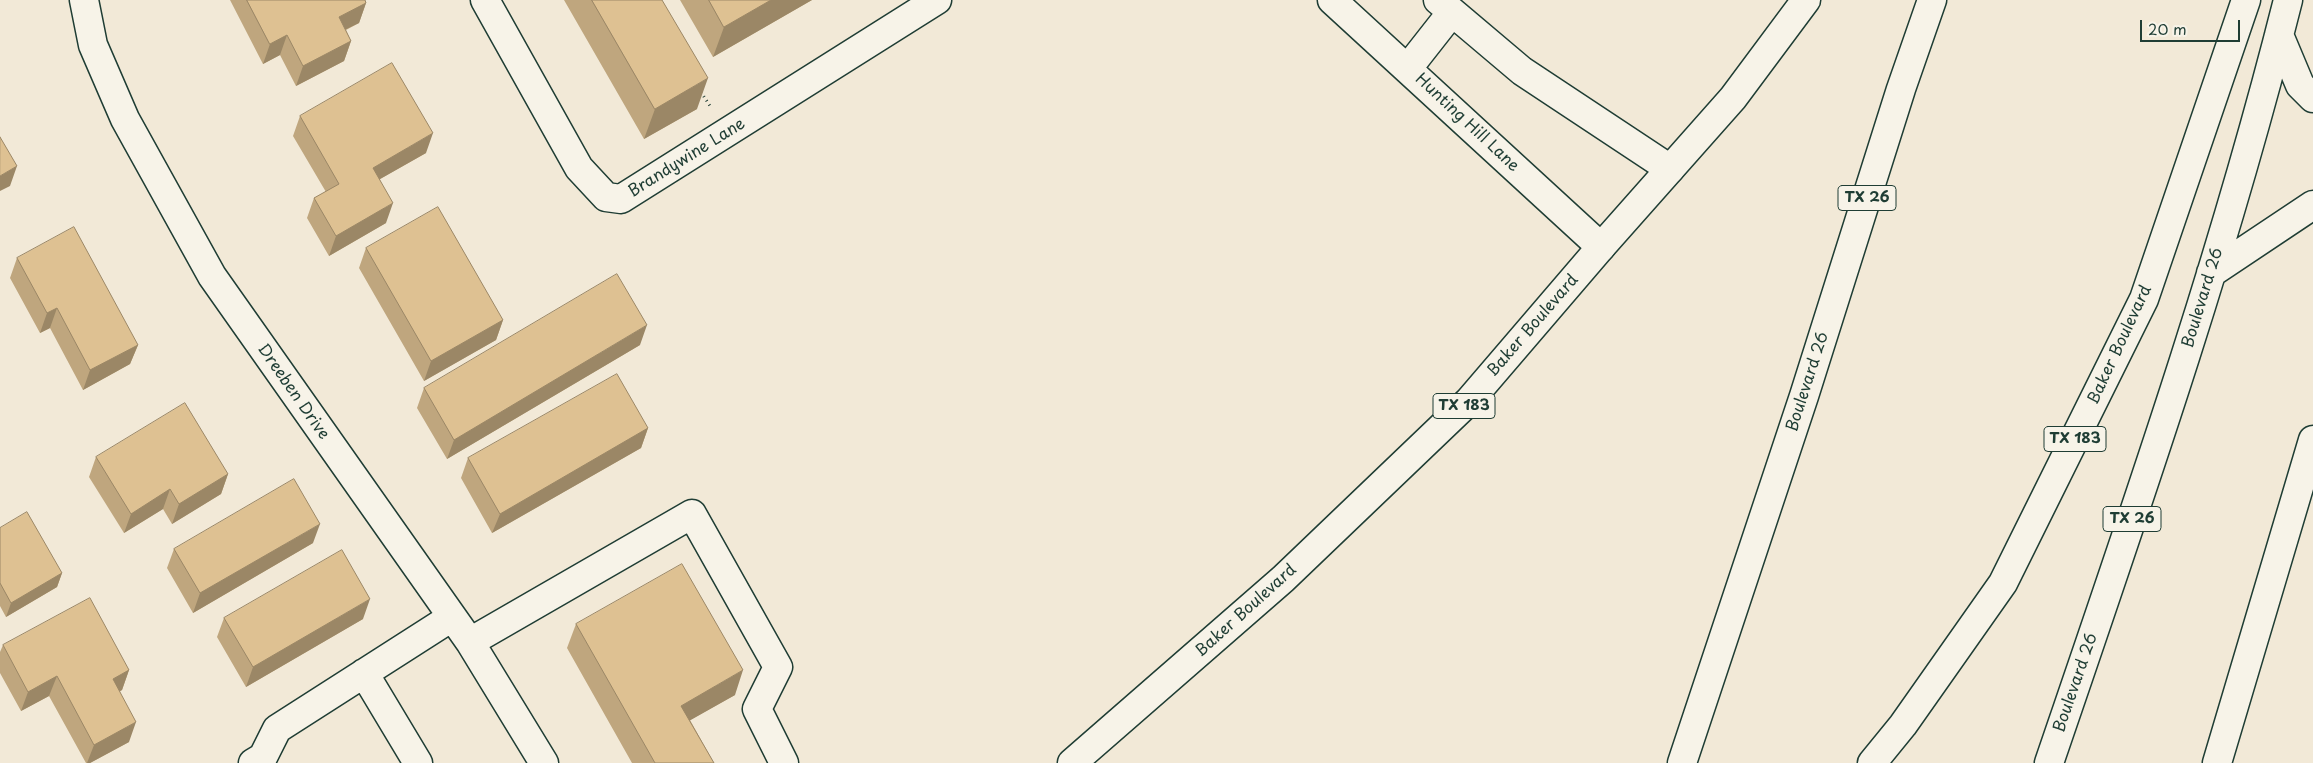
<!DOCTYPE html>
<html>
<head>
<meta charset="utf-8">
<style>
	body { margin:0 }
	#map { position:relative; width:2313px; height:763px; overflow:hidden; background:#f2e9d7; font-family:"Playpen Sans",sans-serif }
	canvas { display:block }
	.scale { position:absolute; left:2140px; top:20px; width:100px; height:22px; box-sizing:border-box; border:2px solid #1f3d34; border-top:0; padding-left:6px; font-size:15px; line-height:18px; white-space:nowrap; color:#1f3d34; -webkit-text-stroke:4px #f7f3e8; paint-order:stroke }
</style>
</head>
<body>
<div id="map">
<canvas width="2313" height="763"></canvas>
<div class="scale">20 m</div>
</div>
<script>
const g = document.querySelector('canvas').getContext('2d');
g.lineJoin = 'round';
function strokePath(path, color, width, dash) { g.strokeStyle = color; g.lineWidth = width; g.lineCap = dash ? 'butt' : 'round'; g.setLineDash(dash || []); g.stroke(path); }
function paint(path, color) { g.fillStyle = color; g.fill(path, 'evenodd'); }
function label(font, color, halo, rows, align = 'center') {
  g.font = font + ' "Playpen Sans",sans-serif'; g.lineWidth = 4; g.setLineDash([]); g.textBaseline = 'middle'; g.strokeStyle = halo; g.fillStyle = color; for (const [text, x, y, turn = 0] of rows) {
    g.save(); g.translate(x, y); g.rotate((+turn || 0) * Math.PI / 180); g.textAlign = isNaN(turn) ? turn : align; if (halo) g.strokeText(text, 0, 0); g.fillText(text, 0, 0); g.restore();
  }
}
const path = new Path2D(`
	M701,92L710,106`);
const minor = new Path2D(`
	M84,0L93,45L125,119L212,276L470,642L544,763
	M485,0L579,168L606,197L621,199L937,0
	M1332,0L1601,247
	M1438,0L1522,71L1670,169
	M1408,68L1452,12
	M470,642L692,514L778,667L757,709L784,763
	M364,673L418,763
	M253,763L263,757L277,729L452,617
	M2217,763L2313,440`);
const major = new Path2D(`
	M2279,35L2300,85L2313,98
	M2211,273L2313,205
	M1072,763L1283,579L1469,401L1601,247L1733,98L1806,0
	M1682,763L1804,396L1901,89L1932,0
	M1872,763L1903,725L2003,583L2144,299L2246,0
	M2049,763C2135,511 2223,259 2288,0`);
const wall = new Path2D(`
	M230,0H365L366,3L359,23L346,30L351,41L344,61L296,86L280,55L263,64Z
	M564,0H662L697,109L644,139Z
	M680,0H812L713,57Z
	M300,116L426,153L380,179L386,223L329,256L307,218L314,198L326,192L293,136Z
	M366,248L503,320L496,340L424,381L359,268Z
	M17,258L138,345L130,364L83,390L50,328L40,333L10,278Z
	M640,345L447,459L417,408L424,388Z
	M648,428L641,448L492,533L461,478L468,458Z
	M96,457L228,474L221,494L172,524L163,509L124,533L89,477Z
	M0,528L62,573L57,587L6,617L0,606Z
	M313,543L193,613L167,568L174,549Z
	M224,618L363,619L246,687L217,637Z
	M576,624L735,695L690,720L714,763H632L567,648Z
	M3,645L129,670L122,690L120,691L129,742L90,763H86L49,696L21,711L0,673V652Z`);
const shadedWall = new Path2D(`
	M771,0H812L713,57L724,27Z
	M366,3L359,23L332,36L339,17Z
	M287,35L280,55L263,64L270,44Z
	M351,41L344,61L296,86L303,66Z
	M708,78L697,109L644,139L655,109Z
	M433,133L426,153L366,187L373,168Z
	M17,166L10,186L0,191V176Z
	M393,203L386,223L329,256L336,236Z
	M57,308L50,328L40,333L47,313Z
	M503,320L496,340L424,381L431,361Z
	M647,325L640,345L447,459L454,440Z
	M138,345L130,364L83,390L90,370Z
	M648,428L641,448L492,533L500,514Z
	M228,474L221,494L172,524L179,504Z
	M170,489L163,509L124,533L131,514Z
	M320,524L313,543L193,613L200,593Z
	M62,573L57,587L6,617L11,603Z
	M370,599L363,619L246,687L253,667Z
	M129,670L122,690L106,699L113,679Z
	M743,670L735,695L673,730L681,706Z
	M57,676L49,696L21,711L28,692Z
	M136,722L129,742L90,763H87L94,745Z`);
const building = new Path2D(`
	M247,0H365L366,3L339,17L351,41L303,66L287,35L270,44Z
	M592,0H662L708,78L655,109Z
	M709,0H771L724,27Z
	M392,63L433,133L373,168L393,203L336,236L314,198L339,184L300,116Z
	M0,137L17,166L0,176Z
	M438,207L503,320L431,361L366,248Z
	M74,227L138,345L90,370L57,308L47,313L17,258Z
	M617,274L647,325L454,440L424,388Z
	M617,374L648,428L500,514L468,458Z
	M185,403L228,474L179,504L170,489L131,514L96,457Z
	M294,479L320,524L200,593L174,549Z
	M27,512L62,573L11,603L0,583V528Z
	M342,550L370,599L253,667L224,618Z
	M682,564L743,670L681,706L714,763H655L576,624Z
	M90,598L129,670L113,679L136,722L94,745L57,676L28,692L3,645Z`);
const shields = [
	[1867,198,58],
	[1464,406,62],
	[2075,439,62],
	[2132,519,58]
];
const shieldNames = [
	["TX 26",1867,198],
	["TX 183",1464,406],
	["TX 183",2075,439],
	["TX 26",2132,519]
];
const streetNames = [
	["Hunting Hill Lane",1467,123,43],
	["Brandywine Lane",687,158,-32],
	["Boulevard 26",2203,298,-73],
	["Baker Boulevard",1533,326,-49],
	["Baker Boulevard",2120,345,-65],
	["Boulevard 26",1808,382,-72],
	["Dreeben Drive",293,392,55],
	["Baker Boulevard",1246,611,-42],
	["Boulevard 26",2076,683,-71]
];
strokePath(minor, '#1f3d34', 31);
strokePath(major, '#1f3d34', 31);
strokePath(path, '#1f3d34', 3, [1, 4]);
strokePath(minor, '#f7f3e8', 28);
strokePath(major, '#f7f3e8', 28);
paint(wall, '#bfa67e');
paint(shadedWall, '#9b8766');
paint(building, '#dec192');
strokePath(building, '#9b8766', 1);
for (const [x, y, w] of shields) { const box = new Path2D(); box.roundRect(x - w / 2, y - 12.5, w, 25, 4); g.fillStyle = '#f7f3e8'; g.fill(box); strokePath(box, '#1f3d34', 1); }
label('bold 15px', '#1f3d34', null, shieldNames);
label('16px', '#1f3d34', '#f7f3e8', streetNames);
</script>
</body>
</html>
